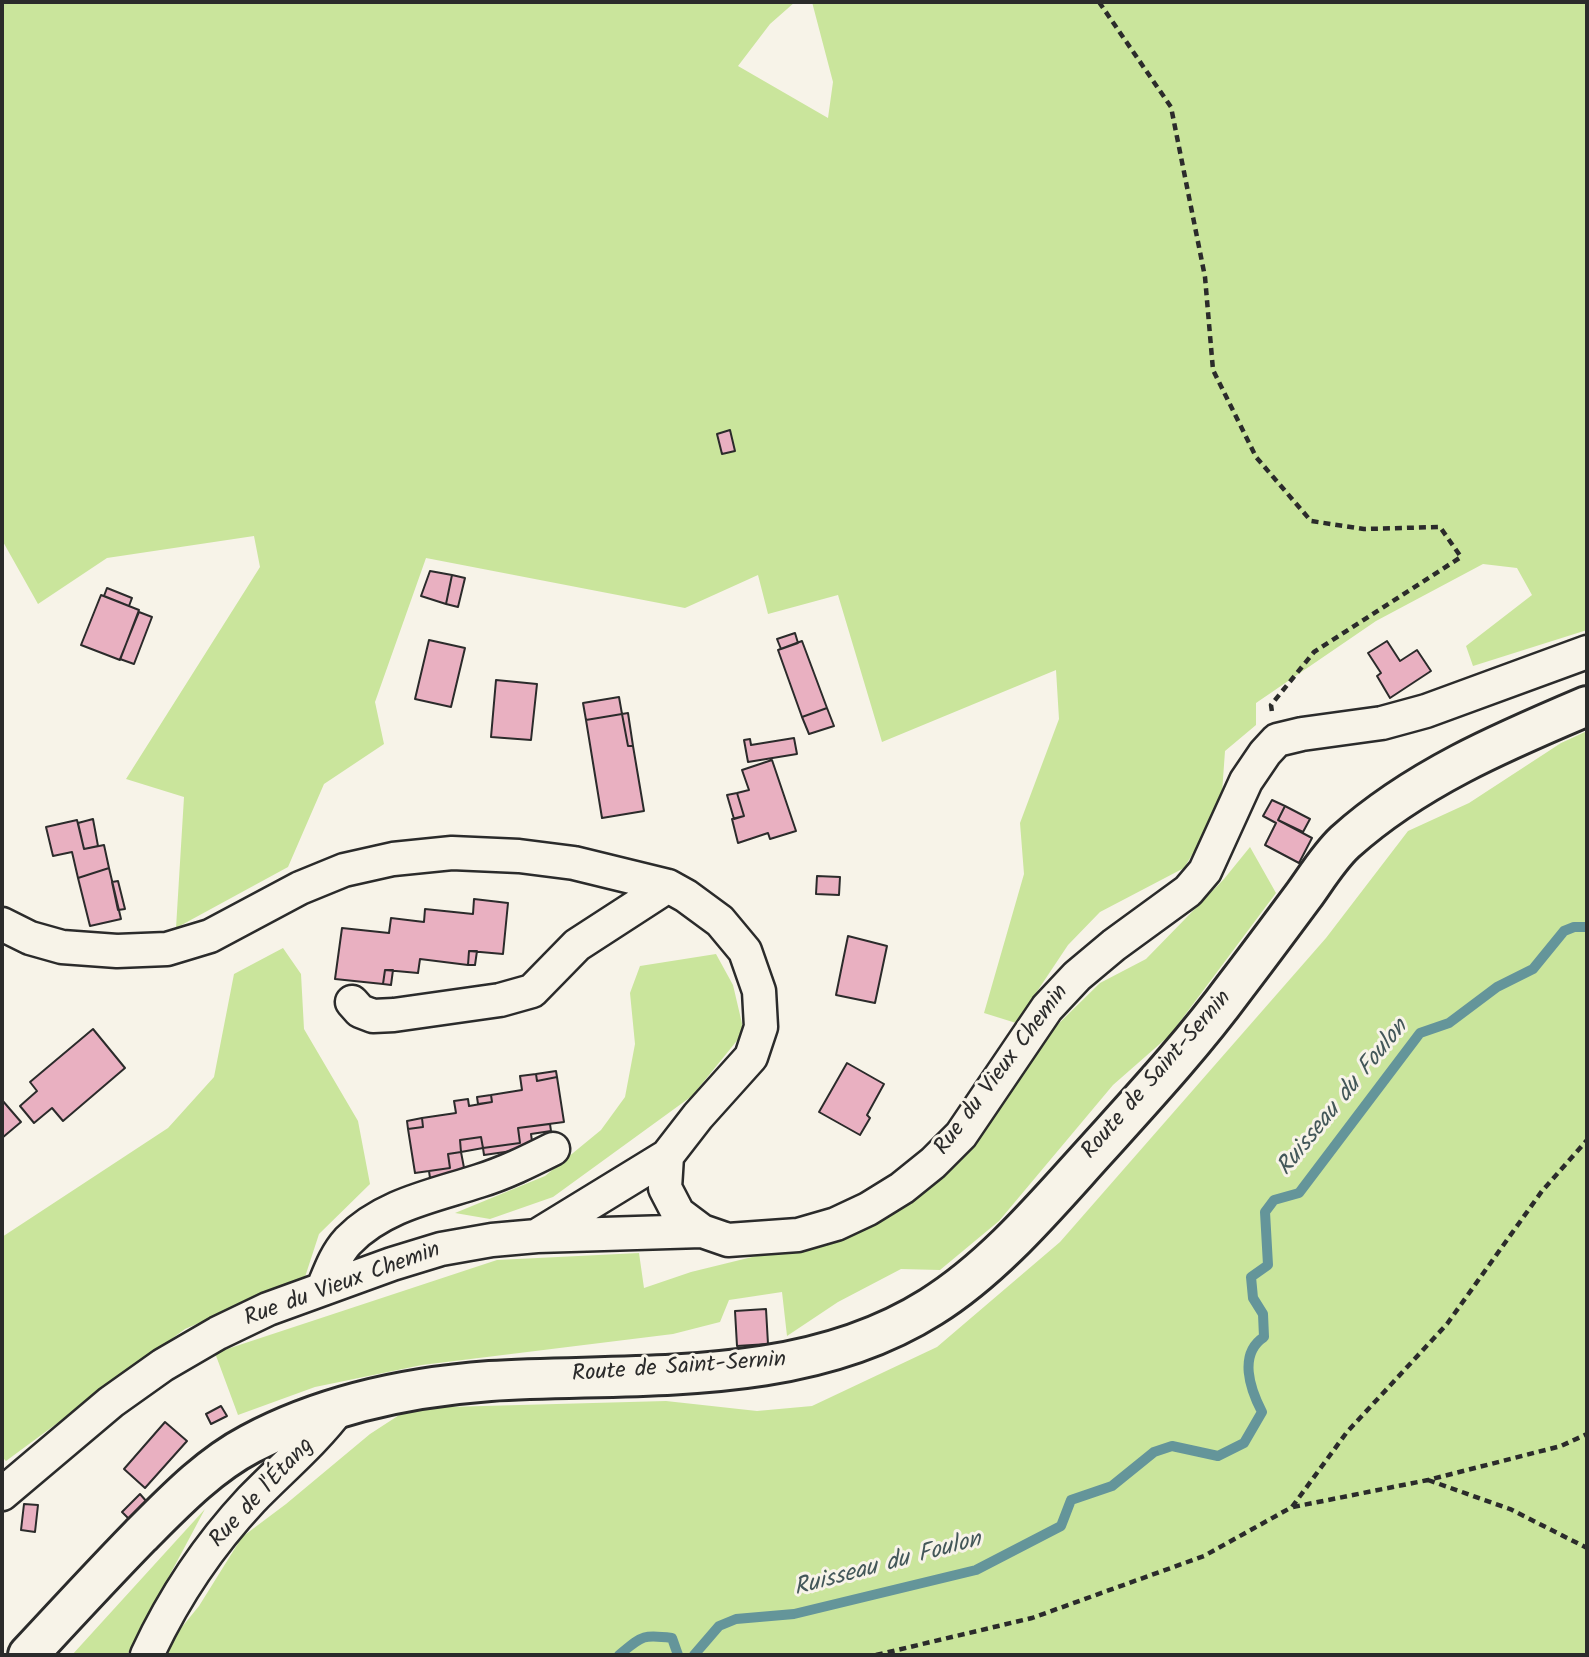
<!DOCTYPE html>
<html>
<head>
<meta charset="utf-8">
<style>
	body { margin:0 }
	#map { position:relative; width:1589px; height:1657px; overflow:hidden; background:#f7f3e8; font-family:Kalam,sans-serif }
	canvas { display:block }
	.frame { position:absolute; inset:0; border:4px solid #2b2b2b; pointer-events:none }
</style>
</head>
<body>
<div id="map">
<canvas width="1589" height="1657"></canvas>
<div class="frame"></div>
</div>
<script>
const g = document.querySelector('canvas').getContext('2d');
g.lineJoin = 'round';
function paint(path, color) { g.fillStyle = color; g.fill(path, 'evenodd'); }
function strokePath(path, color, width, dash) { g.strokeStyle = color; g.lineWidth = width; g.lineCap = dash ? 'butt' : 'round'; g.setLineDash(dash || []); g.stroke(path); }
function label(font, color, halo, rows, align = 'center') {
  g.font = font + ' Kalam,sans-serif'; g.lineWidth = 6; g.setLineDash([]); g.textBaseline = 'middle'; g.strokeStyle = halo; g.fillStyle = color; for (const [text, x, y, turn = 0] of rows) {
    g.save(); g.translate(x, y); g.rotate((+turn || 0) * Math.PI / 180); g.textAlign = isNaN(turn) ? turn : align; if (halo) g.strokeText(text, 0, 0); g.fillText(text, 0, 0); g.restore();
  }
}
const green = new Path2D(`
	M2,2H795L770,24L738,66L828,118L833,82L812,2H1587V630L1473,666L1466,646L1532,595L1517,568L1483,564L1376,621L1256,703V725L1225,751L1221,807L1184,868L1100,912L1068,945L1016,1023L984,1013L1024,874L1020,823L1059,719L1056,670L882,742L838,595L768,614L758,575L685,608L426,558L375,702L384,744L324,784L288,867L176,928L184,797L126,779L260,567L254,536L107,558L38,604L2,540Z
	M1587,731V1655H166L177,1633L199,1606L242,1537L286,1504L370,1434L410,1408L666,1401L757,1411L812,1406L937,1347L1060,1242L1326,938L1408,831L1469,803L1561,743Z
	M1250,847L1276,893L1170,1035L1113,1085L999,1221L940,1270L901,1269L838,1302L787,1336L782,1292L729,1300L720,1322L673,1334L422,1365L315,1387L238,1415L215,1353L497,1260L639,1253L644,1288L691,1272L805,1244L860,1227L924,1191L1011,1090L1049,1033L1100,983L1146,959L1224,879Z
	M283,948L301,974L304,1029L358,1121L370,1184L319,1234L305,1277L185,1329L6,1461L2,1457V1237L168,1128L214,1077L234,974Z
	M716,954L733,985L744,1032L692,1096L553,1197L490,1219L455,1213L545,1176L601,1130L625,1097L635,1044L630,993L640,966Z
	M205,1509L127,1655H72Z`);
const stream = new Path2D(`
	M619,1655C642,1636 642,1634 672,1638L678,1655
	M694,1655L719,1626L736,1619L794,1614L976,1570L1061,1526L1071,1500L1112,1486L1154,1452L1172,1446L1218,1456L1244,1443L1262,1412C1250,1389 1238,1354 1264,1337L1263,1314L1253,1298L1251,1277L1268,1265L1265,1212L1274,1200L1299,1193L1420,1033L1449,1023L1497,987L1533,969L1564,931L1574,927H1587`);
const building = new Path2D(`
	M730,430L735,451L722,454L717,434Z
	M430,571L452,575L446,604L421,596Z
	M452,575L465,578L458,607L446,604Z
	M107,588L132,598L129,606L104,596Z
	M101,595L139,610L120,660L81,645Z
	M139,612L152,617L134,664L120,659Z
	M795,633L798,643L781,649L777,639Z
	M429,640L465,648L451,707L415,699Z
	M802,641L827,708L802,717L778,650Z
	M1387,641L1400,661L1417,650L1431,671L1390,698L1377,676L1381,673L1368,653Z
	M496,680L537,684L531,740L491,737Z
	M619,697L622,714L586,720L583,703Z
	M827,708L834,726L809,734L802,717Z
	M628,713L633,746H628L622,714Z
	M622,714L628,746H633L644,811L602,818L586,720Z
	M794,738L797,754L748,762L744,740L750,739L751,745Z
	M772,760L796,831L770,839L768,833L738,843L732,819L744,816L737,793L749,790L742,770Z
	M737,793L744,816L734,819L727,795Z
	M1272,800L1285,806L1278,820L1312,838L1299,863L1265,845L1276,823L1263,816Z
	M1285,806L1310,819L1303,832L1278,820Z
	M93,819L98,846L84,849L78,823Z
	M77,820L84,849L104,845L109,868L78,878L72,852L53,856L46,827Z
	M109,868L121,919L90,926L78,878Z
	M817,876L840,877L839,895L816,894Z
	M118,881L125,909L118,910L112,882Z
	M474,899L508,903L503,954L469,951L468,965L420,959L418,973L385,970L383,984L335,979L342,928L389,933L391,918L424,922L425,909L473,914Z
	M848,936L887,946L875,1003L836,995Z
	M469,951H477L475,965H468Z
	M385,970H393L391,985L383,984Z
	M93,1029L125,1068L63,1121L52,1108L34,1123L20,1106L37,1091L30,1082Z
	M847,1063L884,1084L867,1115L870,1118L860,1135L819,1112Z
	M556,1071L557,1077L537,1081L536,1074Z
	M536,1074L537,1081L557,1077L564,1122L518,1128L520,1143L483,1148L481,1137L460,1140L461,1152L448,1154L450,1168L415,1173L408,1129L423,1127L422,1118L456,1113L454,1101L468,1099L469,1106L492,1102L491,1095L522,1090L520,1076Z
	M491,1095L492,1102L478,1104L477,1097Z
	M2,1100L21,1122L2,1138Z
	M422,1118L423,1127L408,1129L407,1121Z
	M550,1124L551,1131L531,1134L533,1148L484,1155L483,1148L520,1143L518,1128Z
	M481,1137L483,1148L461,1152L460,1140Z
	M461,1152L465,1173L430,1178L429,1171L450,1168L448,1154Z
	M766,1309L768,1344L737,1346L735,1311Z
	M221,1406L227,1416L211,1424L206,1414Z
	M165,1422L187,1441L145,1488L124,1469Z
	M140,1494L147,1502L130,1520L122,1512Z
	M24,1504L38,1505L35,1532L21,1530Z`);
const path = new Path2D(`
	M1099,2L1171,107L1205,277L1213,370L1256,457L1311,521L1364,529L1440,527L1461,557L1314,652L1271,705L1272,712
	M1428,1480L1510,1509L1587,1548
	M1293,1507L1428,1480L1561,1446L1587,1434
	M876,1655L1032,1618L1204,1556L1292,1507L1347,1432L1447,1324L1542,1191L1587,1140`);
const minor = new Path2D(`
	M2,924L30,938L62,947L117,951L167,949L210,936L300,888L344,870L393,859L452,853L519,856L574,863L668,886L686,896L720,921L745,951L759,991L761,1027L751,1057L698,1116L667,1156L665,1188L678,1213L702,1231
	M352,1002L360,1011L373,1016L394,1015L500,1000L532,991L577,945L668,886
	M538,1235L667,1156
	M323,1288C330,1271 336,1254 348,1241C383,1205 433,1196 479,1181C505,1173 529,1161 553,1149
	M2,1494L111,1402L163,1365L218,1333L268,1309L392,1264L441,1249L492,1240L537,1236L702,1231L728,1240L798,1235L836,1224L868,1209L902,1188L933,1163L961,1135L1047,1008L1077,976L1114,945L1188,891L1205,871L1246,781L1265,753L1277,740L1302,734L1382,723L1426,711L1587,652
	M147,1655C173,1599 208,1546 251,1500C281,1469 314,1442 340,1407`);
const tertiary = new Path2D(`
	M28,1655C65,1615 102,1575 140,1536C173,1503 208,1466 250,1444C323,1405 409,1387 490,1381C637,1372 801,1389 931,1307C995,1267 1047,1204 1098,1148C1145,1096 1193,1044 1235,987C1258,957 1281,926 1304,895C1317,877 1329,857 1345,842C1415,779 1502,742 1587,706`);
const streetNames = [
	["Rue du Vieux Chemin",1003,1071,-53],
	["Route de Saint-Sernin",1158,1076,-49],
	["Rue du Vieux Chemin",343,1286,-20],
	["Route de Saint-Sernin",679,1369,-4],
	["Rue de l'Étang",263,1494,-47]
];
const waterNames = [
	["Ruisseau du Foulon",1344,1099,-51],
	["Ruisseau du Foulon",888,1566,-15]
];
paint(green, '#cae59c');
strokePath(stream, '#64959a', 10);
paint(building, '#e9b0c1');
strokePath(building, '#2b2b2b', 2);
strokePath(minor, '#2b2b2b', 37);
strokePath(tertiary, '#2b2b2b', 44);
strokePath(path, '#2b2b2b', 4.5, [7, 5]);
strokePath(minor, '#f7f3e8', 32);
strokePath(tertiary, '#f7f3e8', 38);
label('23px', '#2b2b2b', '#f7f3e8', streetNames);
label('italic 24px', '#435759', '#f7f3e8', waterNames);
</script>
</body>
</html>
